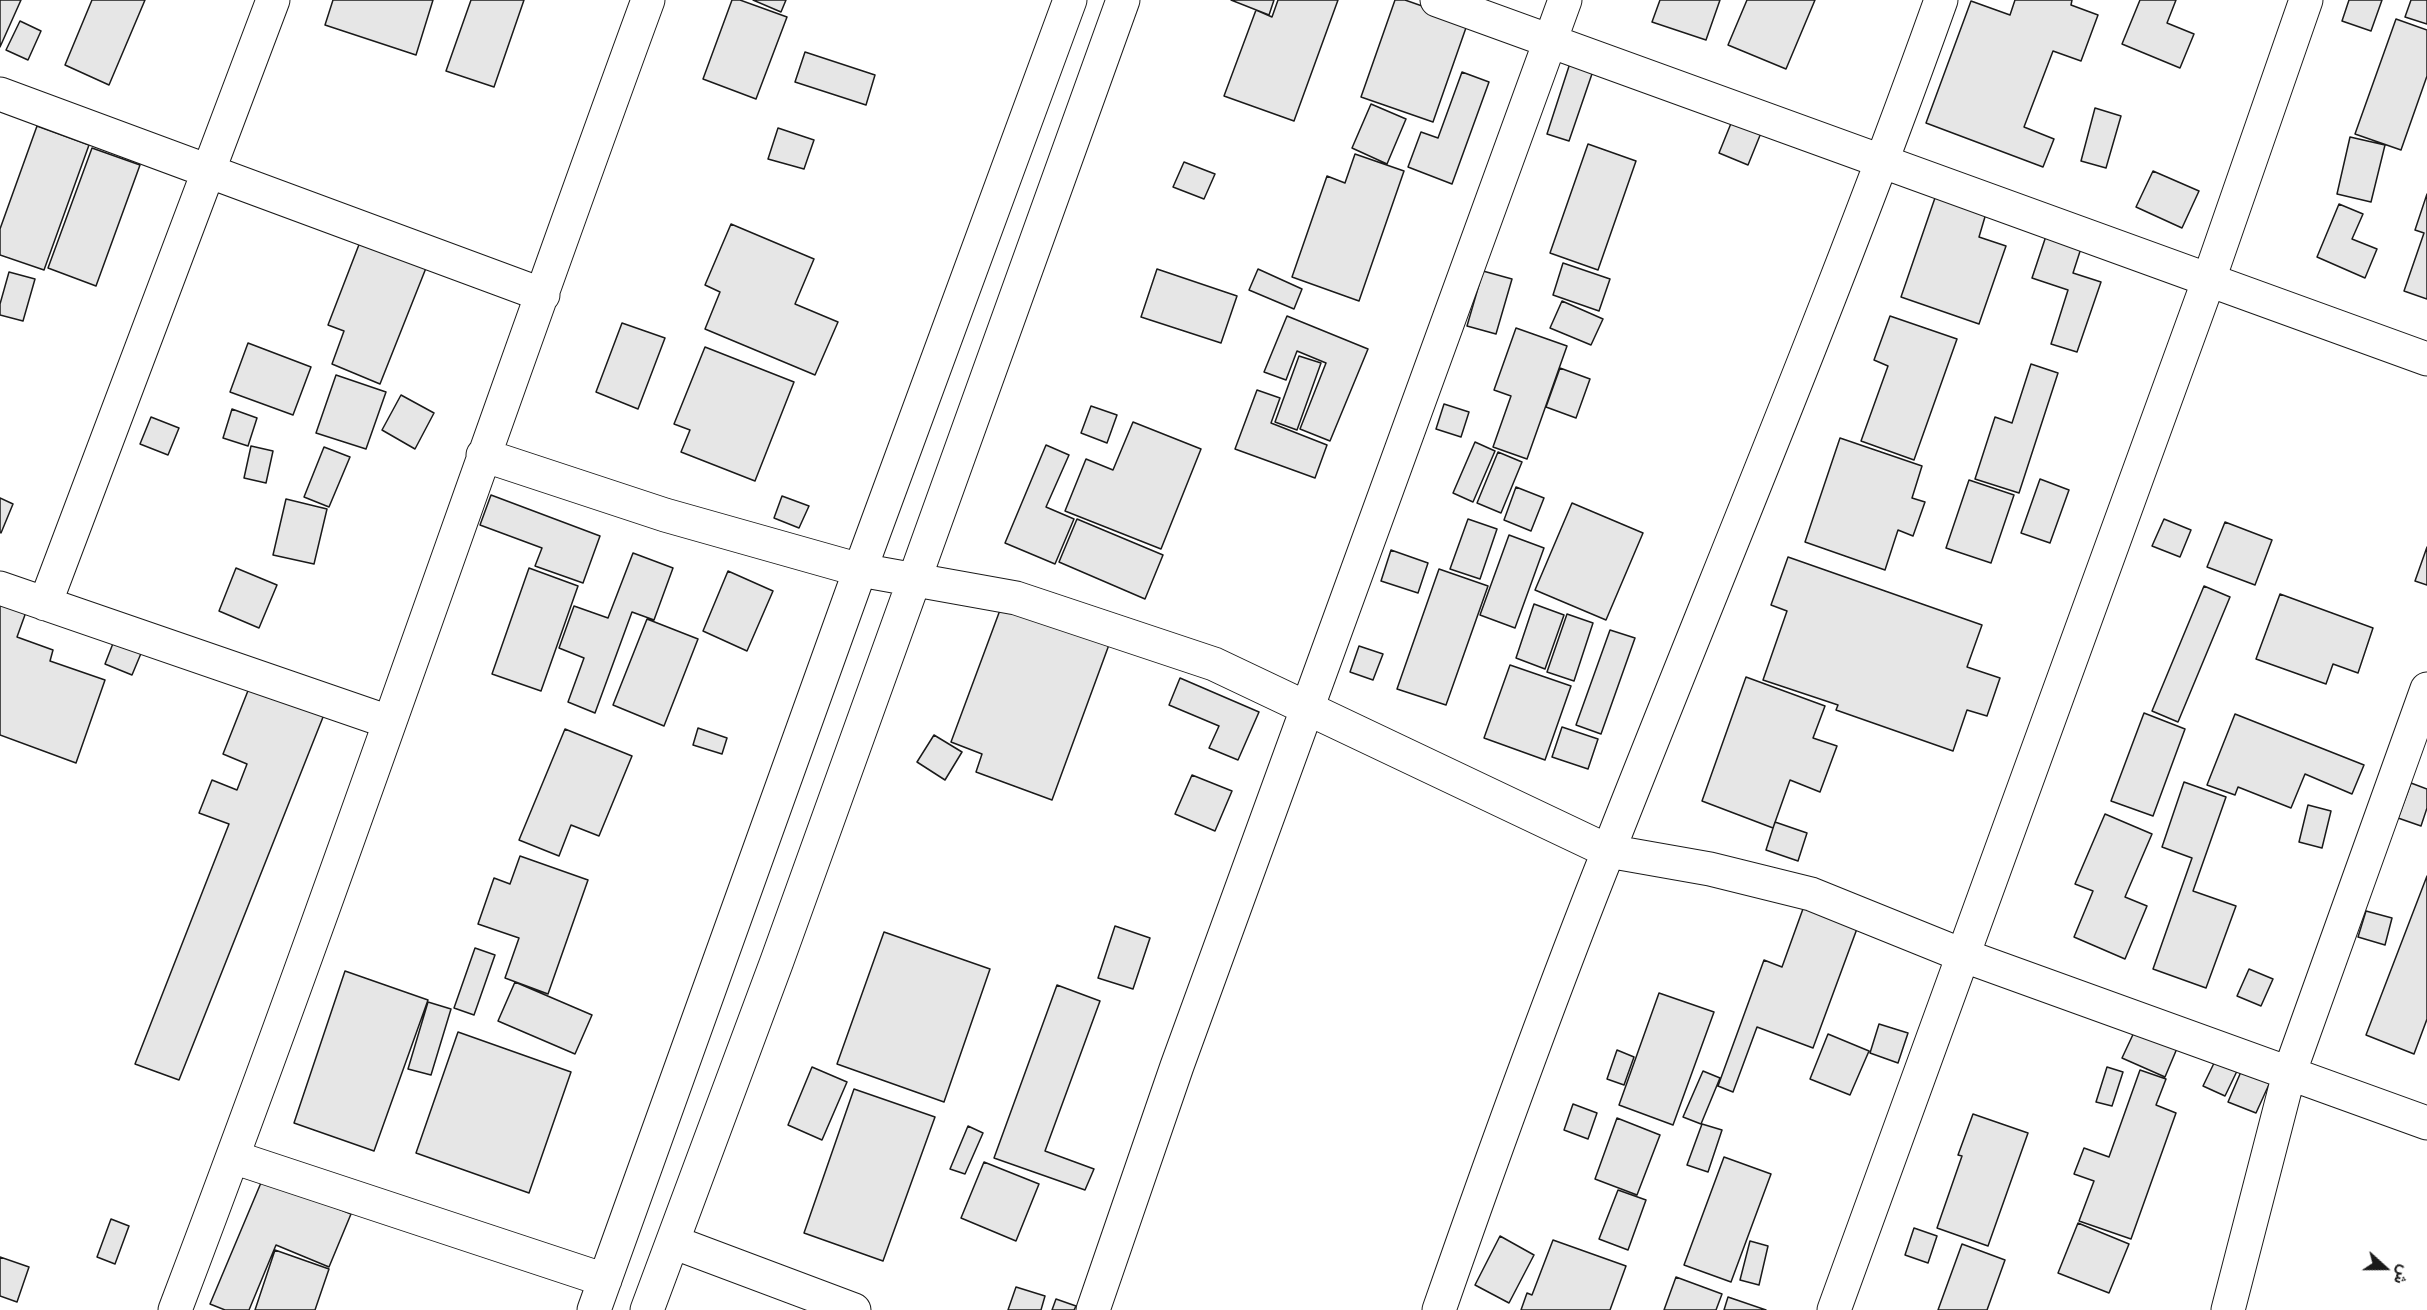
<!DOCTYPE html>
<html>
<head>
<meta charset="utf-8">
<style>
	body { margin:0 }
	#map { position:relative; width:2427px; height:1310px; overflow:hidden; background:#fff; font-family:Karla,Vazirmatn,sans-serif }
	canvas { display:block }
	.north { position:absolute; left:2355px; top:1238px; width:60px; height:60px; -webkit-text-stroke:4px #fff; paint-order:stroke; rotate:111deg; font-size:16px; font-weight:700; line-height:24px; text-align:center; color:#1a1a1a }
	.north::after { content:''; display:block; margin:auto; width:21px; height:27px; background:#1a1a1a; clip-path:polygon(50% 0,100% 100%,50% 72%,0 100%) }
</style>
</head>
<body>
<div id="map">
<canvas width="2427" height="1310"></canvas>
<div class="north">ش</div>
</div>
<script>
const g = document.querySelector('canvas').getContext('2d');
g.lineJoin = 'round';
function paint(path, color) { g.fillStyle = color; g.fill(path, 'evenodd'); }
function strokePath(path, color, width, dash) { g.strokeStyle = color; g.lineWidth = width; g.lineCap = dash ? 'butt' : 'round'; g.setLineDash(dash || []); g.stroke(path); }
const building = new Path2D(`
	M0,0H21L0,47Z
	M92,0H145L109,85L65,65Z
	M333,0H433L416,55L325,25Z
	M471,0H524L494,87L446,71Z
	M732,0H740L787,17L756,99L703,79Z
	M753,0H786L781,12Z
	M1231,0H1274L1269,15Z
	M1278,0H1338L1294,121L1224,96L1256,10L1272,17Z
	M1395,0H1405L1468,22L1433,122L1361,97Z
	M1660,0H1720L1706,40L1652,22Z
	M1747,0H1815L1786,69L1728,45Z
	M2015,0H2072L2071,5L2098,15L2081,61L2053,51L2024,127L2054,139L2043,167L1926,123L1971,1L2010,15Z
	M2140,0H2176L2167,23L2194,34L2180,68L2122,44Z
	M2349,0H2382L2371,31L2342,21Z
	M2411,0H2427V24L2405,17Z
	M2396,19L2427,30V76L2401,150L2355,134Z
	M20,21L41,31L28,60L6,50Z
	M805,52L875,75L866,105L795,82Z
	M1571,60L1594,68L1569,141L1547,134Z
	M1462,72L1489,82L1452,184L1408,167L1421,132L1438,138Z
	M1371,104L1406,119L1387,164L1352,148Z
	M2095,108L2121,116L2106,168L2081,161Z
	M1734,116L1763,128L1748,165L1719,153Z
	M37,126L89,145L44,270L0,255V229Z
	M778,128L814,140L804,169L768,159Z
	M2350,137L2385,145L2371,202L2337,194Z
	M1588,144L1636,161L1598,270L1550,253Z
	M92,148L140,165L96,286L48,268Z
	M1355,154L1404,171L1359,301L1292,277L1327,176L1345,183Z
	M1184,162L1215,174L1204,199L1173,187Z
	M2153,171L2199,191L2182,228L2136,207Z
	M1937,192L1987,210L1979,237L2006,246L1979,324L1901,297Z
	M2427,194V299L2404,291L2424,233L2415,230Z
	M2339,204L2363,214L2352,239L2377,249L2365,278L2317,257Z
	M731,224L814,259L795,304L838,322L815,375L705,329L720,292L705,285Z
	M2049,227L2084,239L2073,273L2101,282L2077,352L2051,344L2068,290L2032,278Z
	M360,242L426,268L380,384L332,364L344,331L328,325Z
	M1563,263L1610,279L1599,311L1553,295Z
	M1157,269L1237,296L1221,343L1141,317Z
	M1258,269L1302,289L1294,309L1249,290Z
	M1483,271L1512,279L1496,334L1467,326Z
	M9,272L35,279L23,321L0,315V304Z
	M1562,301L1603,319L1591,345L1550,328Z
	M1287,316L1368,349L1330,441L1300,429L1326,363L1297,351L1286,380L1264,372Z
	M1890,316L1957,339L1914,460L1861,441L1888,366L1874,360Z
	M622,323L665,338L638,409L596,392Z
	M1516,328L1567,346L1527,459L1493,447L1511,396L1494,390Z
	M248,343L311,367L293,415L230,392Z
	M705,347L794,382L755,481L681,452L690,430L674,424Z
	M1299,356L1321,363L1297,430L1275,422Z
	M2031,364L2058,373L2019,493L1975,479L1995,417L2012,423Z
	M1560,368L1590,379L1576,418L1546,407Z
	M336,375L386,392L366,449L316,433Z
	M1257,390L1280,398L1271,423L1327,445L1315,478L1235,449Z
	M401,395L434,413L415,449L382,430Z
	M1444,404L1469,412L1461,437L1436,429Z
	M1091,406L1117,415L1107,443L1081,433Z
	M232,409L257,418L248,446L223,438Z
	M151,417L179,428L168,455L140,444Z
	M1133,422L1201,449L1161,549L1065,511L1086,459L1113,470Z
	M1840,438L1922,466L1912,498L1925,502L1913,536L1898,530L1885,570L1805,542Z
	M1475,442L1495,451L1473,502L1453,493Z
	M1046,445L1069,455L1046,507L1074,519L1055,564L1005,543Z
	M251,446L273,451L266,483L244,478Z
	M324,447L350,457L329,507L304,497Z
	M1498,452L1522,462L1501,513L1477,503Z
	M2040,479L2069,490L2050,543L2021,533Z
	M1969,480L2014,495L1991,563L1946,548Z
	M1516,487L1544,498L1531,531L1504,520Z
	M491,495L600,536L583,583L535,566L542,548L480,525Z
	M782,496L809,506L799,528L774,518Z
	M0,498L13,504L1,533L0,532Z
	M286,499L327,509L314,564L273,555Z
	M1572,503L1643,533L1606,620L1535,590Z
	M1077,519L1163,555L1145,599L1059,562Z
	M1468,519L1497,529L1480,579L1450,569Z
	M2164,519L2191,530L2180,557L2152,546Z
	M2225,522L2272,540L2255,585L2207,567Z
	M1509,535L1544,548L1515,628L1480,615Z
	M2427,547V585L2415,581Z
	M1391,550L1428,563L1418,593L1381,581Z
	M633,553L673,568L654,620L632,612L595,713L568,702L584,658L559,648L574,606L608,618Z
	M1788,557L1982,625L1967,667L2000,678L1987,716L1967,710L1953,751L1836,710L1838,705L1763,680L1787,611L1771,605Z
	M236,568L277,585L259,628L219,611Z
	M529,568L578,586L541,691L492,674Z
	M1439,569L1488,586L1446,705L1397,689Z
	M728,571L773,591L747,651L703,631Z
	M2204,586L2230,597L2178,722L2152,711Z
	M2280,594L2373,628L2358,673L2333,664L2326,684L2256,659Z
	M1003,602L1110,642L1052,800L976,772L982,754L951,742Z
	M0,603L26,612L17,637L53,650L50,661L105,680L76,763L0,735Z
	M1534,604L1564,615L1545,669L1516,658Z
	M1567,614L1593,623L1574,681L1547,672Z
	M647,619L698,639L664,726L613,705Z
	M119,628L147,639L132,675L105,664Z
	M1610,630L1635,638L1601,734L1576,725Z
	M1359,646L1383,654L1373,680L1350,672Z
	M1510,665L1571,686L1545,760L1484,738Z
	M1746,677L1825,706L1813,738L1837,746L1820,792L1790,780L1773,828L1702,801Z
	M253,678L327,707L179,1080L135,1064L229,824L199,813L212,780L237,790L247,764L223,754Z
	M1180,678L1259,712L1238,760L1209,748L1219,726L1169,705Z
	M2144,713L2185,729L2153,816L2111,801Z
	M2235,714L2364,765L2352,794L2305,774L2291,808L2238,787L2235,795L2207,785Z
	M1562,727L1598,739L1588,769L1552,757Z
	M698,728L727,738L722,754L693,745Z
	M565,729L632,756L599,836L571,825L559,856L519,840Z
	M934,735L962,752L945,780L917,762Z
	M1192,775L1232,791L1215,831L1175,814Z
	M2184,782L2226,797L2193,891L2236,906L2206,988L2153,969L2192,858L2162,847Z
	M2411,783L2427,789V808L2421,826L2398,818Z
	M2308,805L2331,811L2322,848L2299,842Z
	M2105,814L2152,834L2125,897L2147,906L2125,959L2074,937L2093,891L2075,884Z
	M1775,822L1807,833L1798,861L1766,850Z
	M520,856L588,880L548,994L505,978L519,938L478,924L494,878L510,884Z
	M2427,876V1019L2414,1054L2366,1035Z
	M1804,906L1858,926L1813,1048L1757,1027L1733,1092L1718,1086L1764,960L1782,967Z
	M2366,911L2392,918L2385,945L2358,937Z
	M1115,926L1150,938L1133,989L1098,978Z
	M884,932L990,969L944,1102L837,1064Z
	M475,948L495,955L474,1015L454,1008Z
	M2249,969L2273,979L2261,1006L2237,996Z
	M345,971L428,1000L374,1151L294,1123Z
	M515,982L592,1015L575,1054L498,1021Z
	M1057,985L1100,1001L1045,1151L1094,1169L1085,1190L994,1158Z
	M1659,993L1714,1012L1673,1125L1619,1105Z
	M428,1002L451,1009L431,1075L408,1069Z
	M1879,1024L1908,1033L1898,1063L1870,1053Z
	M2136,1028L2178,1046L2165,1077L2122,1058Z
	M458,1032L571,1072L529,1193L416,1153Z
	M1828,1034L1869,1051L1850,1095L1810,1079Z
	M1617,1050L1634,1057L1624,1085L1607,1079Z
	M2216,1059L2238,1069L2225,1096L2203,1086Z
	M812,1067L847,1082L822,1140L788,1125Z
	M2107,1067L2123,1072L2112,1106L2096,1102Z
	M2243,1067L2271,1080L2256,1113L2228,1102Z
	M2140,1070L2166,1079L2156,1105L2176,1113L2131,1239L2079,1221L2094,1181L2074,1174L2084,1148L2109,1157Z
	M1703,1071L1720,1078L1701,1124L1683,1117Z
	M854,1089L935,1117L883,1261L804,1233Z
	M1573,1104L1597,1113L1588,1139L1564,1130Z
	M1973,1114L2028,1133L1988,1246L1937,1228L1962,1156L1958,1155Z
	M1617,1118L1660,1135L1637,1195L1595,1179Z
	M1702,1124L1722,1130L1708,1172L1687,1165Z
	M968,1126L983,1133L965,1174L950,1169Z
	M1724,1157L1771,1174L1731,1282L1684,1265Z
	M984,1162L1039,1184L1016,1241L961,1218Z
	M263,1178L351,1214L329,1267L276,1245L249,1310H225L210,1304Z
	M1618,1190L1646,1200L1628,1250L1599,1239Z
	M111,1219L129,1226L115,1264L97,1257Z
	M2078,1223L2129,1244L2109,1293L2058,1273Z
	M1914,1228L1937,1236L1928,1263L1905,1255Z
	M1500,1236L1534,1255L1509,1303L1475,1285Z
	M1553,1240L1626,1266L1610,1310H1521L1527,1293L1532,1295Z
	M1750,1241L1768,1246L1759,1285L1740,1280Z
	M1962,1244L2005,1260L1987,1310H1938Z
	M275,1250L329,1269L315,1310H255Z
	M0,1257L29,1267L17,1302L0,1296Z
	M1676,1277L1722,1294L1716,1310H1664Z
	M1016,1287L1045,1296L1041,1310H1008Z
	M1728,1297L1766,1310H1724Z
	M1056,1299L1076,1306L1074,1310H1052Z`);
const minor = new Path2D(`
	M1437,0L2427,359
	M0,94L543,295
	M483,455L665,515L860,570L1016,598L1214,664L1608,851L1710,869L1811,894L1962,955L2427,1123
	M0,588L389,722
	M45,604L273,0
	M233,1157L605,1280
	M673,1242L854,1310
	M175,1310C340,876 488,436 648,0
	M594,1310L860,570L1070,0
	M647,1310L777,961L1123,0
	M1093,1310L1177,1066L1565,0
	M1439,1310C1493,1155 1549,1000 1610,847C1721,565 1839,286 1941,0
	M1834,1310L2208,282L2306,0
	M2228,1310L2289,1074L2427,689`);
paint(building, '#e6e6e6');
strokePath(building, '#1a1a1a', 1.5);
strokePath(minor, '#1a1a1a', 35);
strokePath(minor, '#fff', 33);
</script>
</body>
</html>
